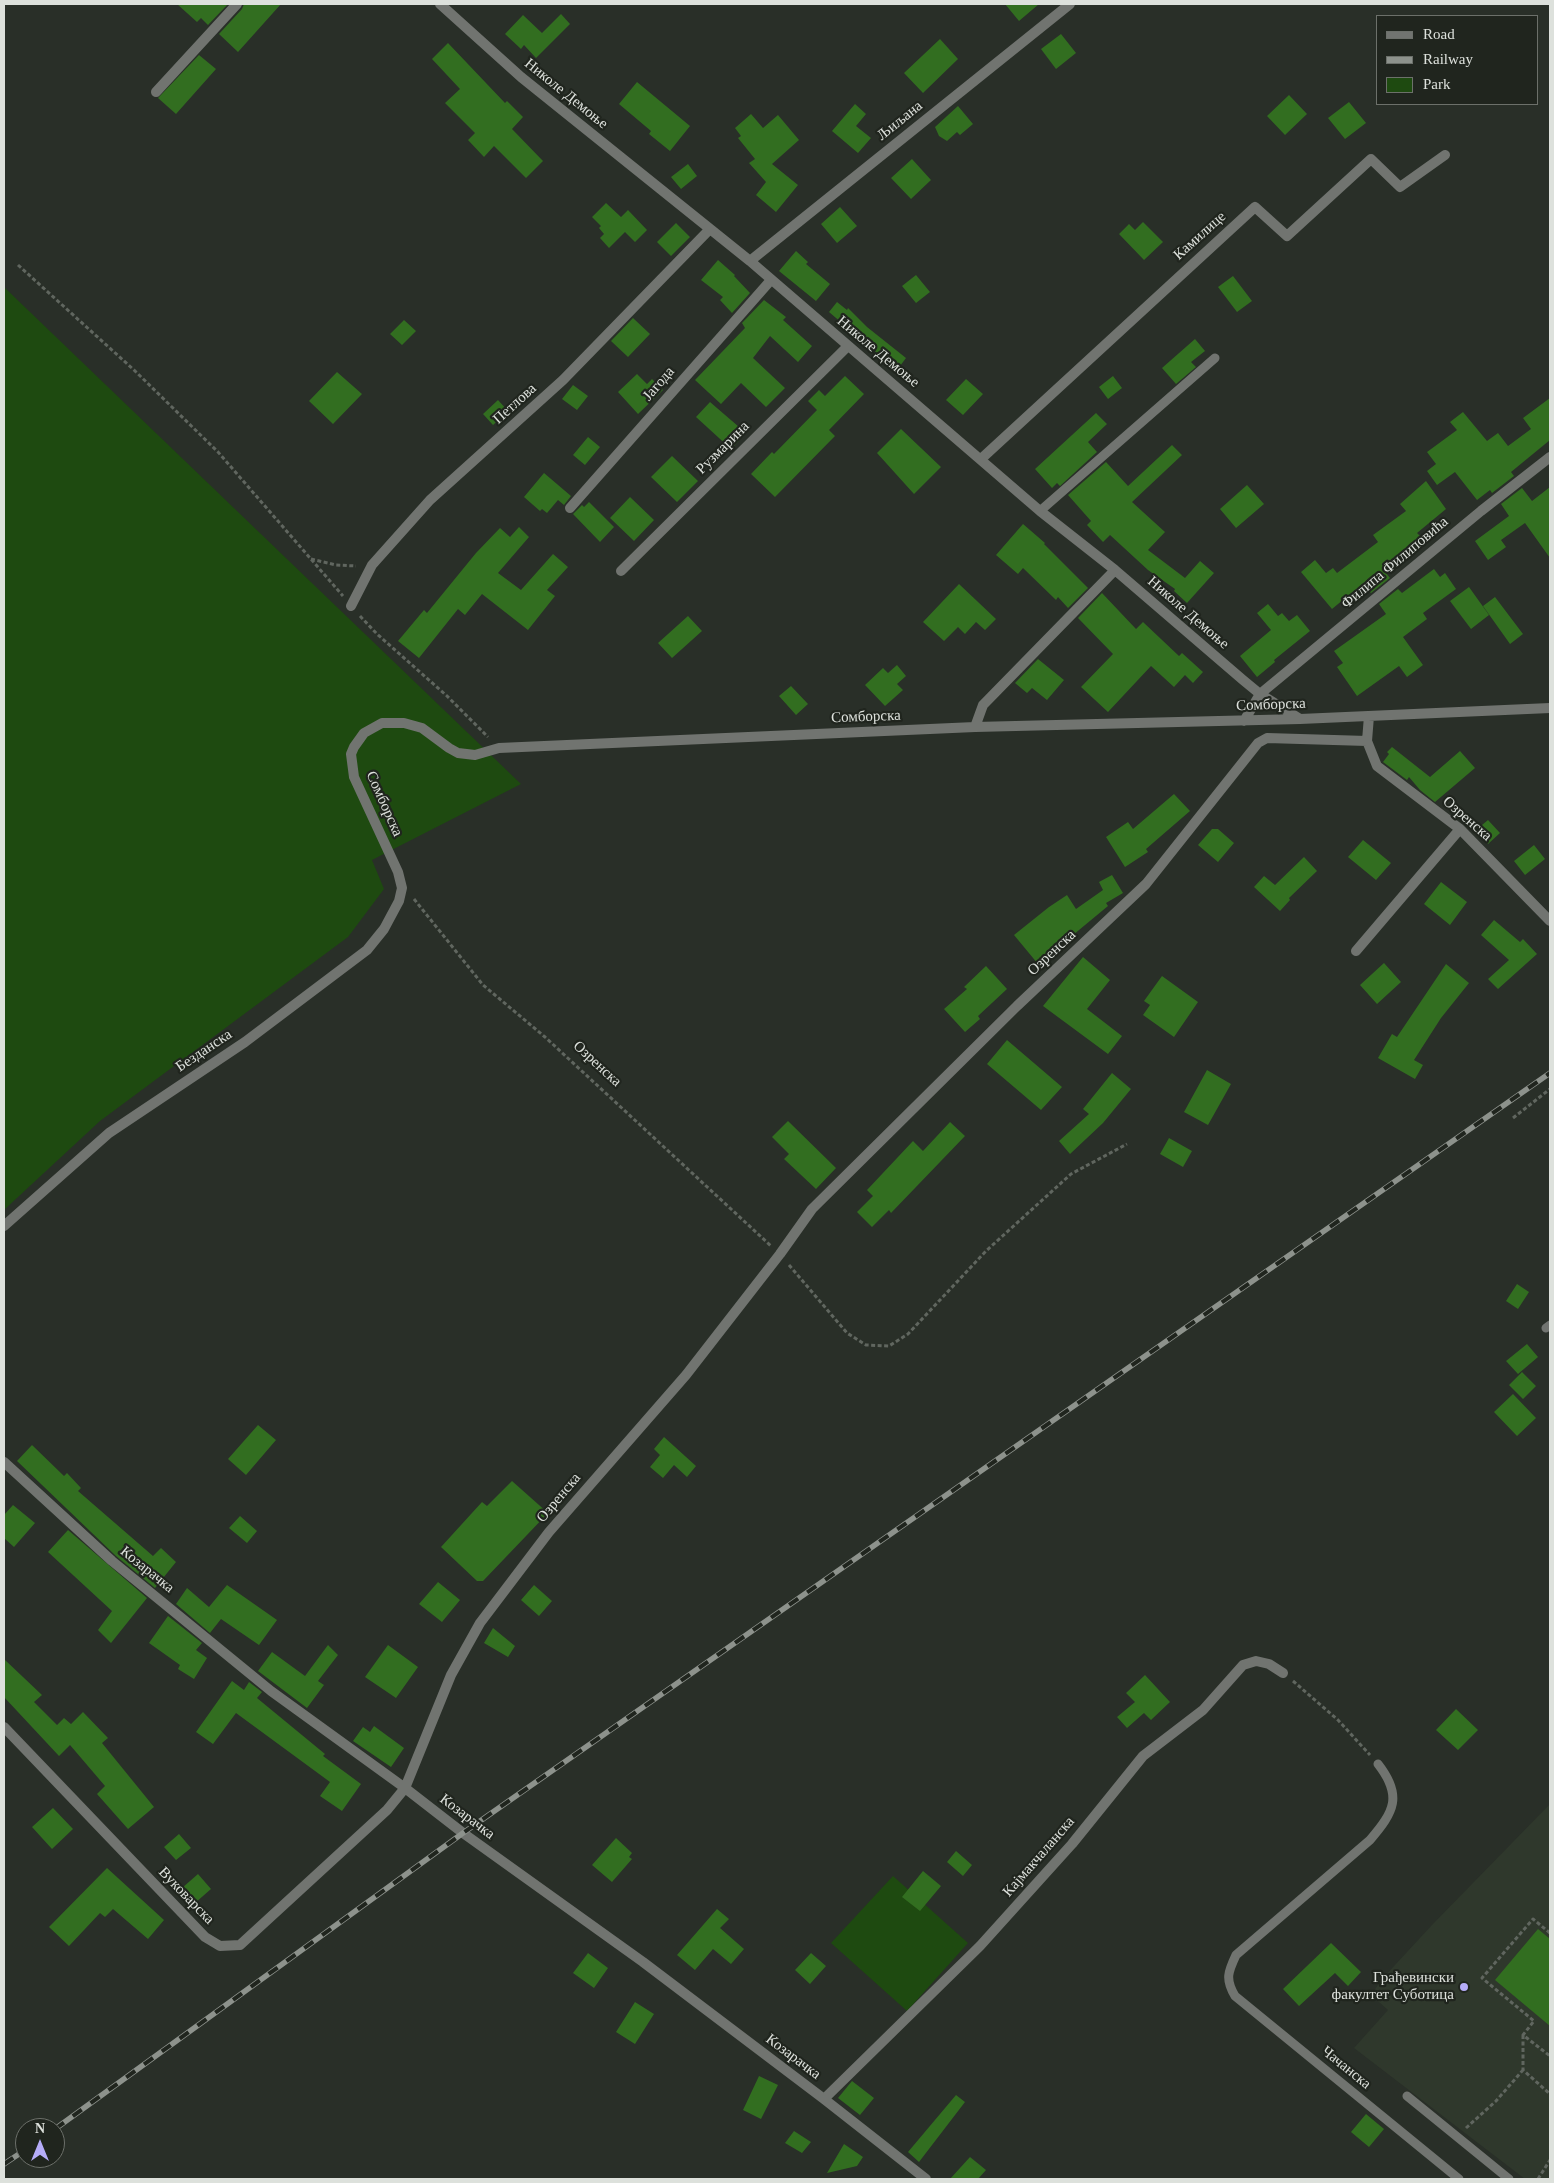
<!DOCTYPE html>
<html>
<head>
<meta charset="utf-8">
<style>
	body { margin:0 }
	#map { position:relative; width:1554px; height:2183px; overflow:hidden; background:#292f28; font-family:Georgia,serif }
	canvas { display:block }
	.frame { position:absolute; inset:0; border:5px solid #dde1dc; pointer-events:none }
	.legend { position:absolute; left:1376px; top:15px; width:162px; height:90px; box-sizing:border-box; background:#20251e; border:1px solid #6c706a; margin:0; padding:6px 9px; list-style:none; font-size:15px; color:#dde1dc }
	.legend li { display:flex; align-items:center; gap:10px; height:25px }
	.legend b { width:25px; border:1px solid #6c706a }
	.north { position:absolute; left:15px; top:2118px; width:50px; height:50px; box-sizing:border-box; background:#20251e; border:1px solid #6c706a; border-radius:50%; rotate:0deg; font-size:14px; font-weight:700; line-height:20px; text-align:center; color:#dde1dc }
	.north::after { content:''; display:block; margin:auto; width:18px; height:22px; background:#b5acf8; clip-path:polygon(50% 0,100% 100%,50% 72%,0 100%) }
</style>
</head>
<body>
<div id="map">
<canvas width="1554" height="2183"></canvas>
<div class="frame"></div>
<ul class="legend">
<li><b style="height:6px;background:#717470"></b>Road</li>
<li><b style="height:6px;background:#8d928c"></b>Railway</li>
<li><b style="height:14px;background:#1e4a10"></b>Park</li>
</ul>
<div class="north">N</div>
</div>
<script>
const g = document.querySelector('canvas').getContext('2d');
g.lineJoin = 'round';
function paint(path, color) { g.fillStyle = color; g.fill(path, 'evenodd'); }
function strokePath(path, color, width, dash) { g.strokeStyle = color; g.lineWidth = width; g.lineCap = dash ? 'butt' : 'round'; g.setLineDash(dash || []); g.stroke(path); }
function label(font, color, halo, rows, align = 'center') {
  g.font = font + ' Georgia,serif'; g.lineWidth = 4.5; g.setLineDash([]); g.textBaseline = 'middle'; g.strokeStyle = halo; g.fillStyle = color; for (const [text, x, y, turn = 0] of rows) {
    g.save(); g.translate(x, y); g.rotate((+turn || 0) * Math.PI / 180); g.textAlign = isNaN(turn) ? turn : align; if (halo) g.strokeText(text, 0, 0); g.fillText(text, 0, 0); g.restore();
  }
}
const built = new Path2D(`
	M1550,1804V2179H1525L1354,2048L1388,2010L1371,1995L1383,1978L1432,1925Z`);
const green = new Path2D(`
	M4,287L521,784L372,860L384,889L348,937L100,1121L4,1210Z
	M893,1876L968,1943L907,2011L831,1943Z`);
const building = new Path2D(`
	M177,4H228L208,25L201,18L197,22Z
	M244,4H281L238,52L219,34L242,9Z
	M1005,4H1039L1019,21Z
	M561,14L570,24L536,58L524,45L521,49L505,34L523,15L542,33Z
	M1061,34L1076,53L1056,69L1041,49Z
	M940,39L958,59L923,93L904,73Z
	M448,43L505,103L507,101L523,117L512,129L543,161L526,178L494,146L484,157L468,140L475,133L445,103L460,89L432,59Z
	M199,55L216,69L176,114L158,98Z
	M637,82L690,126L670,151L649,134L651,131L619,104Z
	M1289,95L1307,114L1285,135L1267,116Z
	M1349,102L1366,123L1345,139L1328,118Z
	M855,104L866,114L856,126L871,138L858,153L832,131Z
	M958,106L973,124L960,135L957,132L947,141L939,136L935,127Z
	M751,114L763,128L778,115L799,140L772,164L798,185L776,212L756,195L766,182L749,163L755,159L738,138L741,136L735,128Z
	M912,159L931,180L911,199L891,178Z
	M688,164L697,176L681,189L671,177Z
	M606,203L621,217L628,210L647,230L635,242L625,232L609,248L600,238L604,234L599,228L601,226L592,217Z
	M840,207L857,226L837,243L821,224Z
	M1143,222L1163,242L1144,260L1119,234L1129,224L1135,230Z
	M676,223L690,237L671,256L657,242Z
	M796,251L808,262L806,264L830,284L816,301L779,271Z
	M718,260L735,275L734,276L750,293L732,313L720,300L723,297L701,280Z
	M916,275L930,292L916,303L902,286Z
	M1233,276L1252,301L1237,312L1218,287Z
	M764,300L786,317L783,320L812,346L798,362L770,336L753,358L785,388L766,407L741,383L721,404L695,380L745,328L742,323Z
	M837,302L847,310L848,308L867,327L906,358L897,370L829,312Z
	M633,318L650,334L628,357L611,341Z
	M404,320L416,331L402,345L390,334Z
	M1195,339L1205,351L1191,362L1196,367L1176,384L1162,368Z
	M337,372L362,394L333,424L309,401Z
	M637,374L647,384L652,379L663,390L638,414L618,392Z
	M845,376L864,394L829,430L835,436L775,497L751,474L772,452L774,454L817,410L808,401L819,390L825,396Z
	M1113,376L1122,388L1108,399L1099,387Z
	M966,379L983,394L963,415L946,400Z
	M573,385L588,396L577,410L562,399Z
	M1550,398V440L1511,472L1514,476L1492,493L1490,490L1477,500L1455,472L1437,485L1427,471L1436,464L1427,452L1457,430L1450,422L1463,412L1487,441L1498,433L1508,446L1531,429L1523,418Z
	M498,400L508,411L493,425L483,414Z
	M710,402L746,433L731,449L696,417Z
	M1096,413L1107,424L1088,442L1097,452L1060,486L1057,483L1052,488L1035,469Z
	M901,429L941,467L914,494L877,453Z
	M588,437L600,447L585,465L573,455Z
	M1172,445L1182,455L1132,502L1165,532L1148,550L1185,578L1200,561L1214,573L1187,603L1174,591L1175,589L1148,570L1110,535L1103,542L1087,525L1091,521L1068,495L1106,462L1128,486Z
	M672,456L698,481L677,502L651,477Z
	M544,473L571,496L564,505L558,500L547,513L542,509L540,511L524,497Z
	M1426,481L1446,509L1417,533L1421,537L1382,568L1390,578L1371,593L1366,588L1359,594L1355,590L1332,609L1301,572L1315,560L1326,573L1333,568L1337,573L1378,542L1373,535L1406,511L1400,504Z
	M1247,485L1264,504L1236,528L1220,509Z
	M1550,487V558L1525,523L1501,540L1506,547L1488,560L1475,541L1509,516L1501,504L1522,488L1532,501Z
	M630,497L654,520L634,541L610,518Z
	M589,502L614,527L600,542L573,514L582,505L584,507Z
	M1023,524L1045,543L1044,544L1088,588L1068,608L1058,597L1056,600L1023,568L1018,574L996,555Z
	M519,527L529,537L498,573L521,590L553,554L568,567L547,590L555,596L528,630L482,594L465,615L458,609L419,658L398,641L424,610L427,613L476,553L500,528L510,537Z
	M1434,569L1440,577L1445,573L1456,589L1423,613L1427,619L1403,637L1423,665L1407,677L1399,666L1357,696L1337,667L1343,663L1334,651L1386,614L1379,604L1398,589L1402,593Z
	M959,584L996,619L985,630L976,622L965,634L958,627L944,641L923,622Z
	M1469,587L1489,615L1471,629L1450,601Z
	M1102,593L1136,629L1143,622L1179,656L1182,653L1203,672L1193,683L1185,675L1174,687L1151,666L1108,712L1081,687L1113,654L1078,618Z
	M1495,597L1523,634L1510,644L1483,606Z
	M1268,604L1278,616L1282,613L1289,621L1297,615L1310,631L1274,660L1275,662L1257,677L1240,656L1271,630L1257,613Z
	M688,616L702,631L672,658L658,643Z
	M1038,659L1064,680L1047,700L1032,688L1027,693L1015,683Z
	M897,665L906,676L897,684L903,690L885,706L865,685L883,668L888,673Z
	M791,686L808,704L796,715L779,696Z
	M1392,747L1430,777L1460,751L1475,768L1435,802L1420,790L1409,777L1407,780L1383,762L1389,754L1387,752Z
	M1174,794L1190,811L1146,849L1148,852L1125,867L1106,837L1128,822L1133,829Z
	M1488,820L1500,833L1488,844L1476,830Z
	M1212,829H1218L1234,843L1218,862L1198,845Z
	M1363,840L1391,863L1376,880L1348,857Z
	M1534,845L1545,859L1525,875L1514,861Z
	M1304,857L1317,871L1289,898L1290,900L1280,911L1254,887L1264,876L1275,885Z
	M1112,875L1123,893L1106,903L1108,906L1038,964L1014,935L1049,907L1067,895L1076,909L1103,890L1099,882Z
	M1441,882L1467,902L1450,925L1424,904Z
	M1494,920L1520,942L1523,939L1537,954L1498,989L1488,979L1509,960L1481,935Z
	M1083,957L1110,980L1087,1009L1122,1036L1108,1054L1043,1006Z
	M1384,963L1401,982L1377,1004L1360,985Z
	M1446,964L1469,983L1441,1018L1414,1060L1423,1065L1415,1079L1378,1058L1392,1034L1397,1037Z
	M986,966L1007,989L978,1016L980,1019L965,1032L944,1009L967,989L964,987Z
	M1162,976L1198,1002L1174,1037L1143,1015L1150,1005L1144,1001Z
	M1007,1040L1062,1087L1041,1110L987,1064Z
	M1207,1070L1231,1084L1208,1125L1184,1112Z
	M1112,1073L1131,1089L1103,1123L1070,1154L1059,1141L1089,1114L1083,1109Z
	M788,1121L836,1168L816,1189L784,1159L789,1154L772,1137Z
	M950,1122L965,1136L891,1213L889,1210L872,1227L857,1212L873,1196L867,1190L913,1141L923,1151Z
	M1169,1138L1192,1151L1183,1167L1160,1154Z
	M1517,1284L1529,1292L1518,1309L1506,1301Z
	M1527,1344L1538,1357L1518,1374L1506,1361Z
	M1522,1372L1536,1386L1523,1399L1509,1385Z
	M1513,1394L1536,1418L1517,1436L1494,1412Z
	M258,1425L276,1440L246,1475L228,1459Z
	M664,1437L696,1466L687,1477L674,1465L663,1478L650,1467L660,1455L654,1449Z
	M32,1445L64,1476L67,1473L81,1488L78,1491L153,1556L161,1548L176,1562L155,1588L116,1556L17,1461Z
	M512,1481L548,1513L483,1581H477L441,1547L482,1502L487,1506Z
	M13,1505L35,1523L14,1547L4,1538V1515Z
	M240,1516L257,1531L247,1543L229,1528Z
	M68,1530L147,1598L111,1643L98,1630L112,1611L48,1552Z
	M438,1582L460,1600L442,1622L419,1604Z
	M227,1585L277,1620L259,1645L221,1619L210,1633L176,1604L187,1588L209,1607Z
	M534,1585L552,1601L539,1616L521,1600Z
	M168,1616L202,1643L196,1650L207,1658L194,1679L178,1669L180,1665L149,1643Z
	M493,1628L515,1646L508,1657L484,1643Z
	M328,1645L338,1655L318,1681L324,1685L307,1708L258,1671L272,1652L305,1676Z
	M388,1645L418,1667L396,1698L365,1677Z
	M4,1659L42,1695L34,1702L57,1725L64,1718L71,1724L83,1712L108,1738L102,1743L154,1807L128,1829L97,1794L105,1786L70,1745L59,1756L4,1697Z
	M1145,1675L1170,1702L1151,1720L1144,1713L1127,1728L1117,1717L1135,1702L1126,1693Z
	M232,1681L244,1690L249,1682L262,1692L257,1698L325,1754L323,1756L361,1784L342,1811L320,1796L330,1782L236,1713L213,1744L196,1732Z
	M1456,1709L1478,1730L1458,1750L1436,1730Z
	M374,1726L404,1748L391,1767L353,1741L363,1727L370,1732Z
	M53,1808L73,1829L52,1849L32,1827Z
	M179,1834L191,1848L176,1860L164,1847Z
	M616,1838L632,1853L629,1857L632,1859L612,1882L592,1865Z
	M956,1851L972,1865L963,1876L947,1862Z
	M107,1868L164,1920L148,1939L113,1909L105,1917L100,1913L69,1946L49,1927Z
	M923,1871L941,1886L920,1911L902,1897Z
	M198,1874L211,1889L195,1903L182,1888Z
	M717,1909L729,1919L720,1928L744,1949L731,1964L713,1949L695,1970L677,1955Z
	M1538,1929L1550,1939V2026L1495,1980Z
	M1331,1943L1361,1972L1348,1986L1335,1973L1299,2006L1283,1989Z
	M588,1953L608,1968L594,1988L573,1973Z
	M811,1953L826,1966L810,1984L795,1970Z
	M635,2002L654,2014L635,2044L616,2032Z
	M759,2076L778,2085L761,2119L743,2110Z
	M852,2081L874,2098L860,2115L838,2098Z
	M956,2095L965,2102L919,2162L908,2152Z
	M1366,2114L1384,2129L1369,2147L1351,2132Z
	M794,2131L811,2142L802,2153L785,2143Z
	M844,2144L863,2157L857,2166L827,2173Z
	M970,2157L986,2170L978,2179H950Z`);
const path = new Path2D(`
	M18,265L134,370L218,452L343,596
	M311,559L336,565L356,566
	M360,616L377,634L447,696L488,737
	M414,899L483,985L545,1037L771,1246
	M1513,1118L1550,1089
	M789,1265L847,1333L866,1345L889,1346L908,1334L986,1251L1071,1174L1127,1144
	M1293,1681L1338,1720L1370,1755
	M1550,1933L1533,1919L1482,1978L1534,2021L1523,2035L1550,2056
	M1523,2035V2070L1550,2094
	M1466,2128L1496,2101L1523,2070
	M1538,2179L1550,2160`);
const lane = new Path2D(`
	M1040,511L1215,358
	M1546,1328L1550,1325
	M1378,1764C1403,1796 1394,1812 1370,1840L1236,1955C1228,1972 1225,1979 1235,1996L1459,2179
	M1407,2096L1509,2179`);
const street = new Path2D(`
	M440,4L521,77L750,261L1040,511L1115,570L1243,680L1260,694L1300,719
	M156,92L237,4
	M750,261L1070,4
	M981,459L1255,207L1287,236L1371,159L1400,187L1445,155
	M570,508L771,280
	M621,571L847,347
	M351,606L372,565L430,500L563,380L709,230
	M1369,716L1367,741L1377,766L1460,829L1550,921
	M1244,721L1260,694L1481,511L1550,457
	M975,727L983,705L1115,570
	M1356,951L1460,829
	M4,1226L109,1133L245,1042L367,950L384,929L399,901L402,888L398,872L354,777L351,754L354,747L364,733L382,723H404L422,728L449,748L458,753L475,755L499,748L975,727L1300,719L1550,708
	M4,1462L112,1561L271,1691L405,1788L463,1833L643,1962L824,2099L926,2179
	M4,1727L205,1937L220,1946L240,1945L387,1810L405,1788L451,1675L480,1623L549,1532L686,1375L780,1254L812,1209L1017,1006L1146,884L1258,743L1267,738L1367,741
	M824,2099L980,1946L1072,1844L1143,1756L1203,1710L1243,1665L1256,1661L1269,1664L1283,1673`);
const rail = new Path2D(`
	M55,2129L463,1833L1550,1073
	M4,2164L25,2150`);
const markers = [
	[1464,1987,5,"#b5acf8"]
];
const streetNames = [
	["Николе Демоње",566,94,39],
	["Љиљана",900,121,-39],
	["Камилице",1200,236,-42],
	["Николе Демоње",878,352,40],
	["Јагода",659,384,-49],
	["Петлова",515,404,-42],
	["Рузмарина",723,448,-45],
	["Филипа Филиповића",1395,563,-40],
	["Николе Демоње",1188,613,41],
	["Сомборска",1271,705,-2],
	["Сомборска",866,717,-2],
	["Сомборска",384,804,66],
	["Озренска",1467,819,41],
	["Озренска",1052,953,-43],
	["Безданска",204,1051,-34],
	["Озренска",597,1064,43],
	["Озренска",559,1498,-50],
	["Козарачка",147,1570,39],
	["Козарачка",467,1817,37],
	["Кајмакчаланска",1039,1857,-49],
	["Вуковарска",186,1896,46],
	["Козарачка",793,2057,37],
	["Чачанска",1346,2068,39]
];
const poiNames = [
	["Грађевински",1454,1978],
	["факултет Суботица",1454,1995]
];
paint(built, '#2f382c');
paint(green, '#1e4a10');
paint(building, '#326e20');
strokePath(path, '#60665f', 3, [4, 2.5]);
strokePath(lane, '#717470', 9);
strokePath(street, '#717470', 10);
strokePath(rail, '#8d928c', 5.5);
strokePath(rail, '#20251e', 4, [11]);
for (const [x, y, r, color] of markers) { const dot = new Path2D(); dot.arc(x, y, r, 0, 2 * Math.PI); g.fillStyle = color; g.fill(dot); strokePath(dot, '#20251e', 2); }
label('15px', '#dde1dc', '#20251e', streetNames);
label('15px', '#dde1dc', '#20251e', poiNames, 'right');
</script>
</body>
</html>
